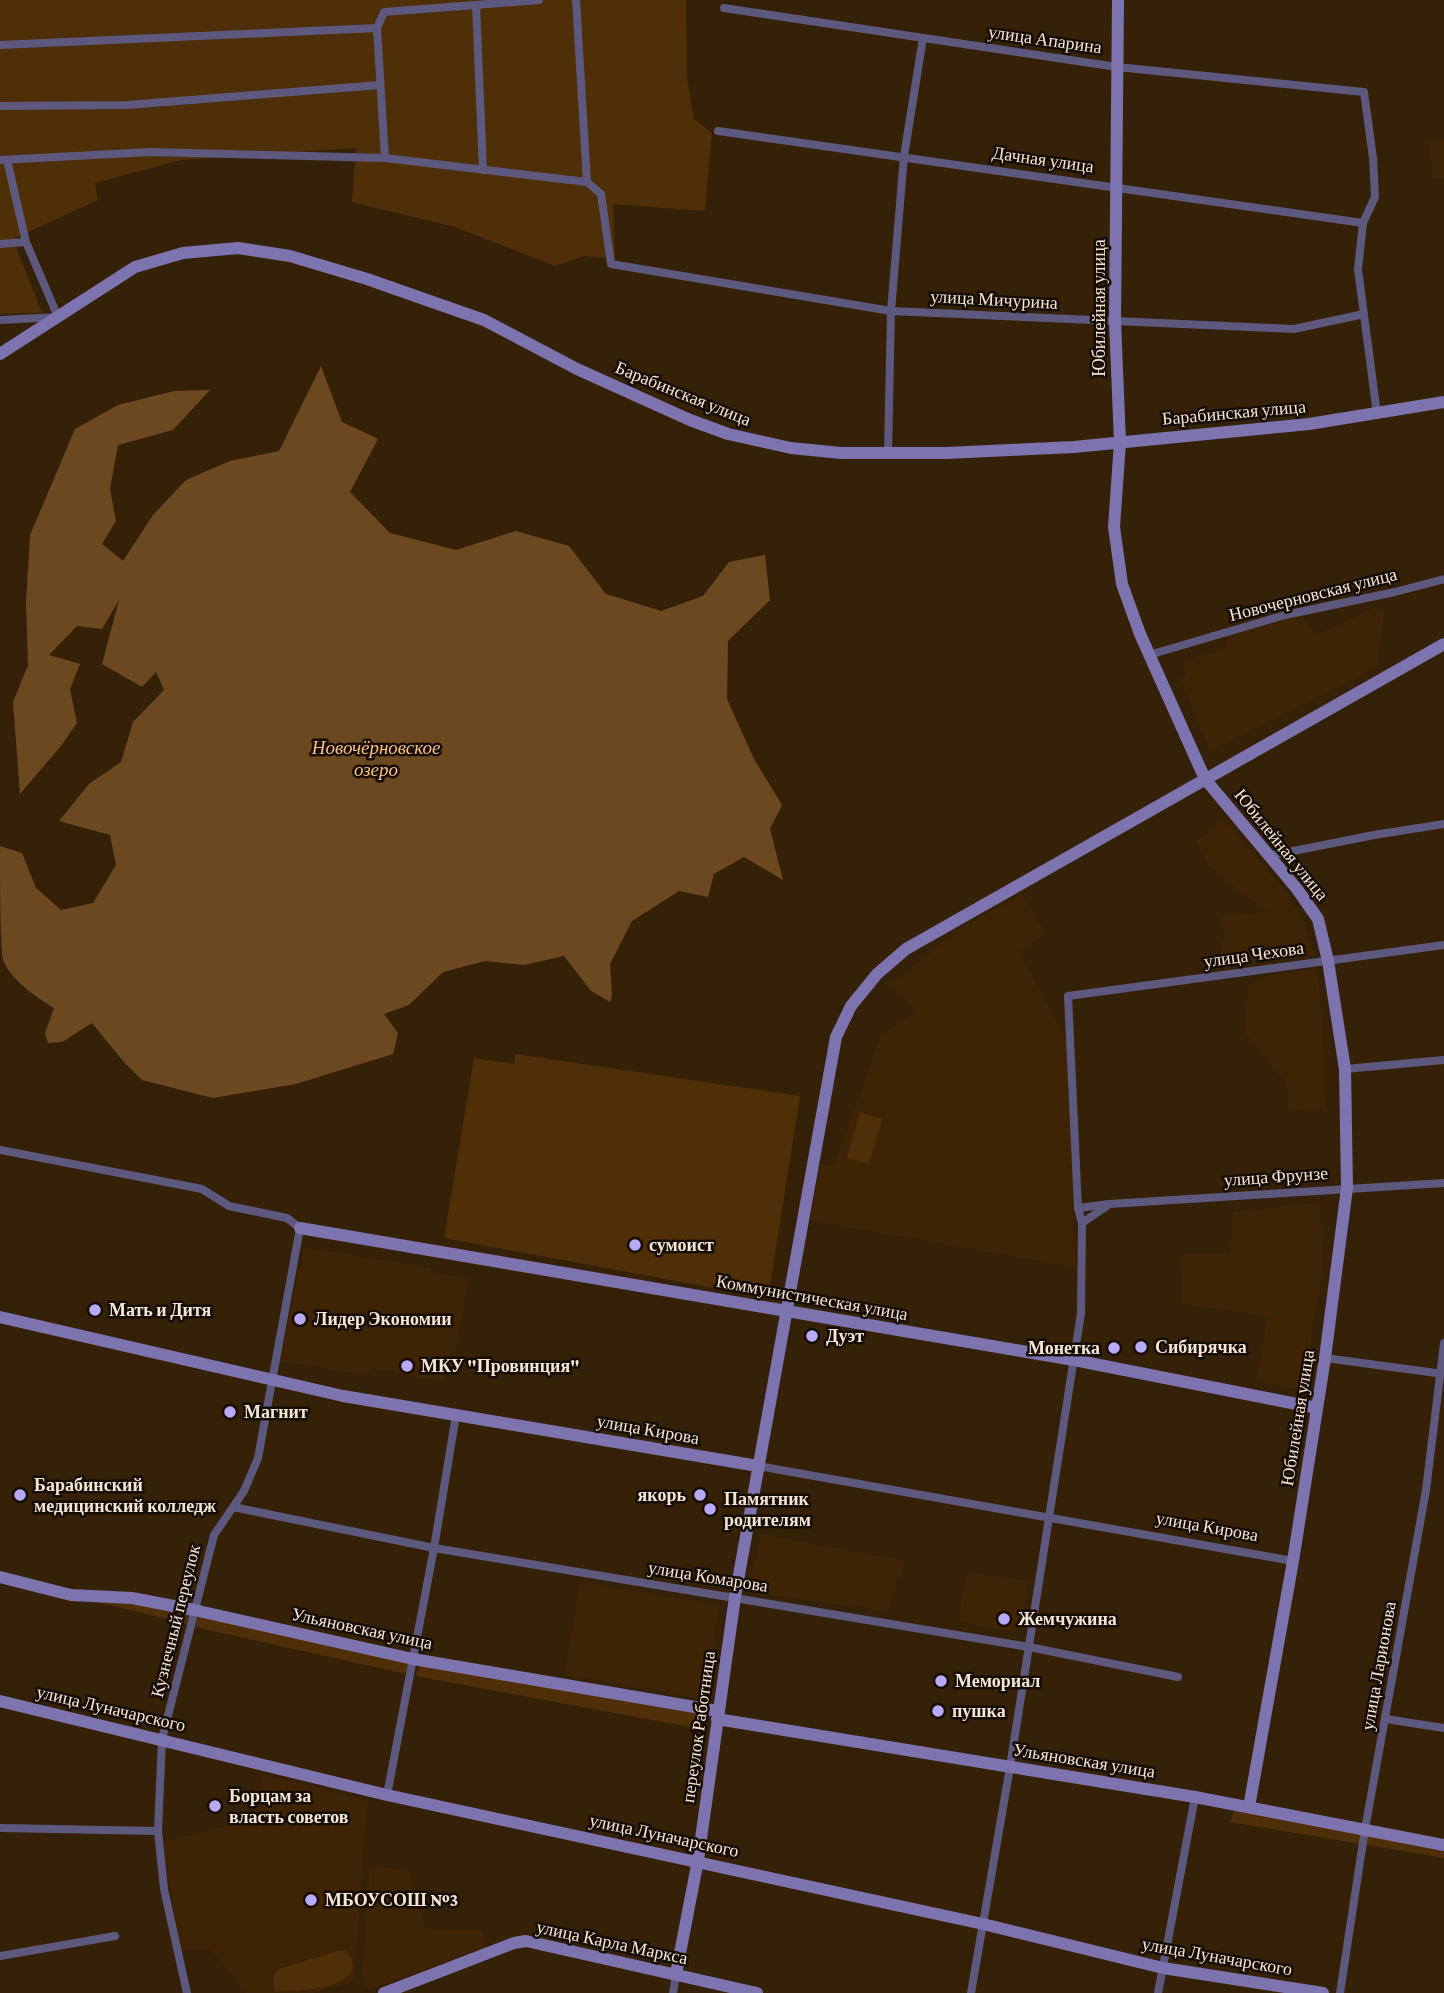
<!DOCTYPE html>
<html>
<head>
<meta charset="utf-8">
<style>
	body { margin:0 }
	canvas { display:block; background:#352008 }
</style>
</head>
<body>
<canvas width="1444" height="1993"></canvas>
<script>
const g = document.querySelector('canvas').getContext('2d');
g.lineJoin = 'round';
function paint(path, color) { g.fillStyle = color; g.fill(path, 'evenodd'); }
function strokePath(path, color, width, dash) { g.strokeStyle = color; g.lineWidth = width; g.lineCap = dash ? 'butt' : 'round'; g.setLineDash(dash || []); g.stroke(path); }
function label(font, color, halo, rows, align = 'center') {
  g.font = font + ' "Crimson Pro",serif'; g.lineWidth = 5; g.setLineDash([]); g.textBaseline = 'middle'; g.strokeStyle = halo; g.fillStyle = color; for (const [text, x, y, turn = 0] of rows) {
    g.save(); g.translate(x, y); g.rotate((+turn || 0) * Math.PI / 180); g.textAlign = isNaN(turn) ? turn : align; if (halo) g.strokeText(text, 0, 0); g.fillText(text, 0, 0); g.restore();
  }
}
const built = new Path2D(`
	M1444,139V177L1433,178L1428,142Z
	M1376,607L1384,613L1377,667L1210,751L1180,679L1187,677L1182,662L1227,648V635L1301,615L1315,636Z
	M1224,820L1283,888L1303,922L1314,954L1293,959L1217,961L1224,935L1221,915L1270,912L1238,891L1207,863L1196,841Z
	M1022,894L1046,934L1019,952L1070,1045L1073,1227L1077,1268L810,1220L821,1163L834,1166L881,1035L909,1015L917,1013L891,984L962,927Z
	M1317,970L1323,1024L1325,1109L1290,1111L1286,1083L1244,1032L1248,986L1263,976Z
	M1320,1203L1323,1269L1313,1321L1306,1391L1257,1381L1268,1316L1181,1304L1183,1254L1230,1255L1233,1212Z
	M304,1247L431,1268V1273L469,1279L453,1364L442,1382L372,1368L366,1375L280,1361Z
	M761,1534L904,1561L901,1577H897L889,1611L749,1592Z
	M967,1573L1028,1581L1019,1632L958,1622Z
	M580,1582L719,1605L705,1699L565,1675Z
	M262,1774L367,1801L354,1981L313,1993H246L211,1949H180L163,1842L256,1819Z
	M379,1866L411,1871L412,1887L426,1930H482L486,1947L368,1990L362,1975L370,1870Z`);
const green = new Path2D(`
	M0,0H686L687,78L694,119L712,133L705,211L613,204L615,259L585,256L555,266L455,227L352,202L356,148L181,160L95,183L98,200L13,239L42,313L0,314Z
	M515,1054L800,1096L768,1298L444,1238L474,1058L514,1064Z
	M860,1112L882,1119L869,1164L847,1158Z
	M93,1601H131L189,1613L187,1624Z
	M199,1614L409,1660L406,1674L195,1627Z
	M420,1664L710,1714L706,1730L416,1676Z
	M1235,1810L1444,1851V1858L1230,1822Z
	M338,1951H346C376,1987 297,1993 276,1991C272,1982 272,1977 278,1969Z`);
const water = new Path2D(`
	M321,366L342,422L378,439L350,492L390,533L456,550L516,531L569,546L606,594L661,611L703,596L729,562L765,555L770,600L728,641L727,699L754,759L782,805L770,829L783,880L744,857L714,874L708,897L679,891L632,921L610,964L612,996L610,1002L591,991L564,956L524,965L485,961L443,972L409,1005L384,1014L398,1033L393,1054L296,1084L213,1098L142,1080L123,1061L92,1023L62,1042L48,1043L45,1033L54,1008C37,998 10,979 3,960C0,942 0,869 0,846L22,853L36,888L61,910L93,903L116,865L110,835L59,821L89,784L121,762L133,722L164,690L156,672L142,687L102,664L119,600L102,629L77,626L49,655L80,664L70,689L77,723L61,746L20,794L13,702L28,665L26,603L30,535L75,429L118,405L174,391L210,390L173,430L118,445L110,489L116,521L102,544L123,561L153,515L186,480L230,461L279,451Z`);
const street = new Path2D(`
	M576,0L587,182
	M476,5L483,170
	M724,8L1117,67L1364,92L1373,158L1375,197L1363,223L1358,269L1377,414
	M0,45L377,28
	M0,106L127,105L380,85
	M718,131L1363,223
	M385,158L377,28L384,12L539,0
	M0,160L150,152L385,158L587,182L601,194L611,264L891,311L1294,329L1364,314
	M0,244L26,242
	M0,320L58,317L26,242L7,160
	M888,452L891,311L904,156L923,38
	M1149,655L1285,615L1395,592L1444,579
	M1268,856L1374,835L1444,824
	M1345,1069L1444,1060
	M0,1150L202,1189L229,1206L287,1218L300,1228L258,1458L244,1491L214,1535L162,1739L158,1831L164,1889L187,1993
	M1078,1208L1109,1204L1444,1183
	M1082,1223L1107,1206
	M1325,1358L1444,1374
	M758,1466L1293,1561
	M233,1507L434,1548L1029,1647L1178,1677
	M1386,1719L1444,1728
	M387,1795L434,1548L456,1415
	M0,1828L158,1831
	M0,1956L115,1936
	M673,1993L676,1974
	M971,1993L1010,1767L1081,1313L1082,1223L1078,1208L1068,996L1444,945
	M1158,1993L1195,1797
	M1340,1993L1365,1829L1426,1490L1444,1343`);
const secondary = new Path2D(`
	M1118,0L1115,321L1120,442L1114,527L1122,584L1140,634L1205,779L1297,889L1318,919L1328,961L1345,1069L1347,1188L1325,1358L1293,1561L1249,1807
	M0,354L135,267L183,253L238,248L290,256L367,279L461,312L484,320L577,369L690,420L728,434L791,448L841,453H946L1074,447L1309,424L1444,402
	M300,1228L1074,1360L1317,1408
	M0,1317L343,1396L758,1466
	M0,1577L71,1595L132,1598L194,1610L413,1659L718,1711
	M0,1701L387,1795L983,1924L1163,1968L1323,1993
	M717,1719L1195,1797L1444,1845
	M676,1974L698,1860L735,1597L836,1037L851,1006L877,974L906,949L1444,644
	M384,1993L514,1943L526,1941L757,1993`);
const markers = [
	[635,1245,7,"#b7abf8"],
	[95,1310,7,"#b7abf8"],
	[300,1319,7,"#b7abf8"],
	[812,1336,7,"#b7abf8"],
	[1141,1347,7,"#b7abf8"],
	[1114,1348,7,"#b7abf8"],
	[407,1366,7,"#b7abf8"],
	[230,1412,7,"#b7abf8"],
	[20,1495,7,"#b7abf8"],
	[700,1495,7,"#b7abf8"],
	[710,1509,7,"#b7abf8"],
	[1004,1619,7,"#b7abf8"],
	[941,1681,7,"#b7abf8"],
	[938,1711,7,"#b7abf8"],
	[215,1806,7,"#b7abf8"],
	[311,1900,7,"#b7abf8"]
];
const streetNames = [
	["улица Апарина",1045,40,8],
	["Дачная улица",1043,160,8],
	["улица Мичурина",994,300,3],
	["Юбилейная улица",1099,308,-90],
	["Барабинская улица",683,394,22],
	["Барабинская улица",1234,413,-5],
	["Новочерновская улица",1313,595,-14],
	["Юбилейная улица",1281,845,51],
	["улица Чехова",1254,955,-8],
	["улица Фрунзе",1276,1177,-4],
	["Коммунистическая улица",812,1298,10],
	["Юбилейная улица",1298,1418,-81],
	["улица Кирова",648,1430,10],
	["улица Кирова",1207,1527,10],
	["улица Комарова",708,1577,9],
	["Кузнечный переулок",176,1621,-76],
	["Ульяновская улица",362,1629,12],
	["улица Ларионова",1379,1666,-80],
	["улица Луначарского",111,1709,13],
	["переулок Работница",699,1727,-82],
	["Ульяновская улица",1084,1761,9],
	["улица Луначарского",664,1836,12],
	["улица Карла Маркса",612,1943,12],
	["улица Луначарского",1217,1957,10]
];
const poiNames = [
	["сумоист",649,1245],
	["Мать и Дитя",109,1310],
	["Лидер Экономии",314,1319],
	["Дуэт",826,1336],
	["Сибирячка",1155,1347],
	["Монетка",1100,1348,"right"],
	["МКУ \"Провинция\"",421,1366],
	["Магнит",244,1412],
	["Барабинский",34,1485],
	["медицинский колледж",34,1506],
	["якорь",686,1495,"right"],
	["Памятник",724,1499],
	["родителям",724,1520],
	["Жемчужина",1018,1619],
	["Мемориал",955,1681],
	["пушка",952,1711],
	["Борцам за",229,1796],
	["власть советов",229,1817],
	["МБОУСОШ №3",325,1900]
];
const waterNames = [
	["Новочёрновское",376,748],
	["озеро",376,770]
];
paint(built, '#3e2405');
paint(green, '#4f2f07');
paint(water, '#6c4820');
strokePath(street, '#5d587d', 8);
strokePath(secondary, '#7d73af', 12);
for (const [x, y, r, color] of markers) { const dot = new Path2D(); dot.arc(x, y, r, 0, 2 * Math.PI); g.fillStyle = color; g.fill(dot); strokePath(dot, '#160c04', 2.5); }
label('18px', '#f3e5d7', '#160c04', streetNames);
label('bold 18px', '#f3e5d7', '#160c04', poiNames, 'left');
label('italic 19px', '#fbbf82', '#160c04', waterNames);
</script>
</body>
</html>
